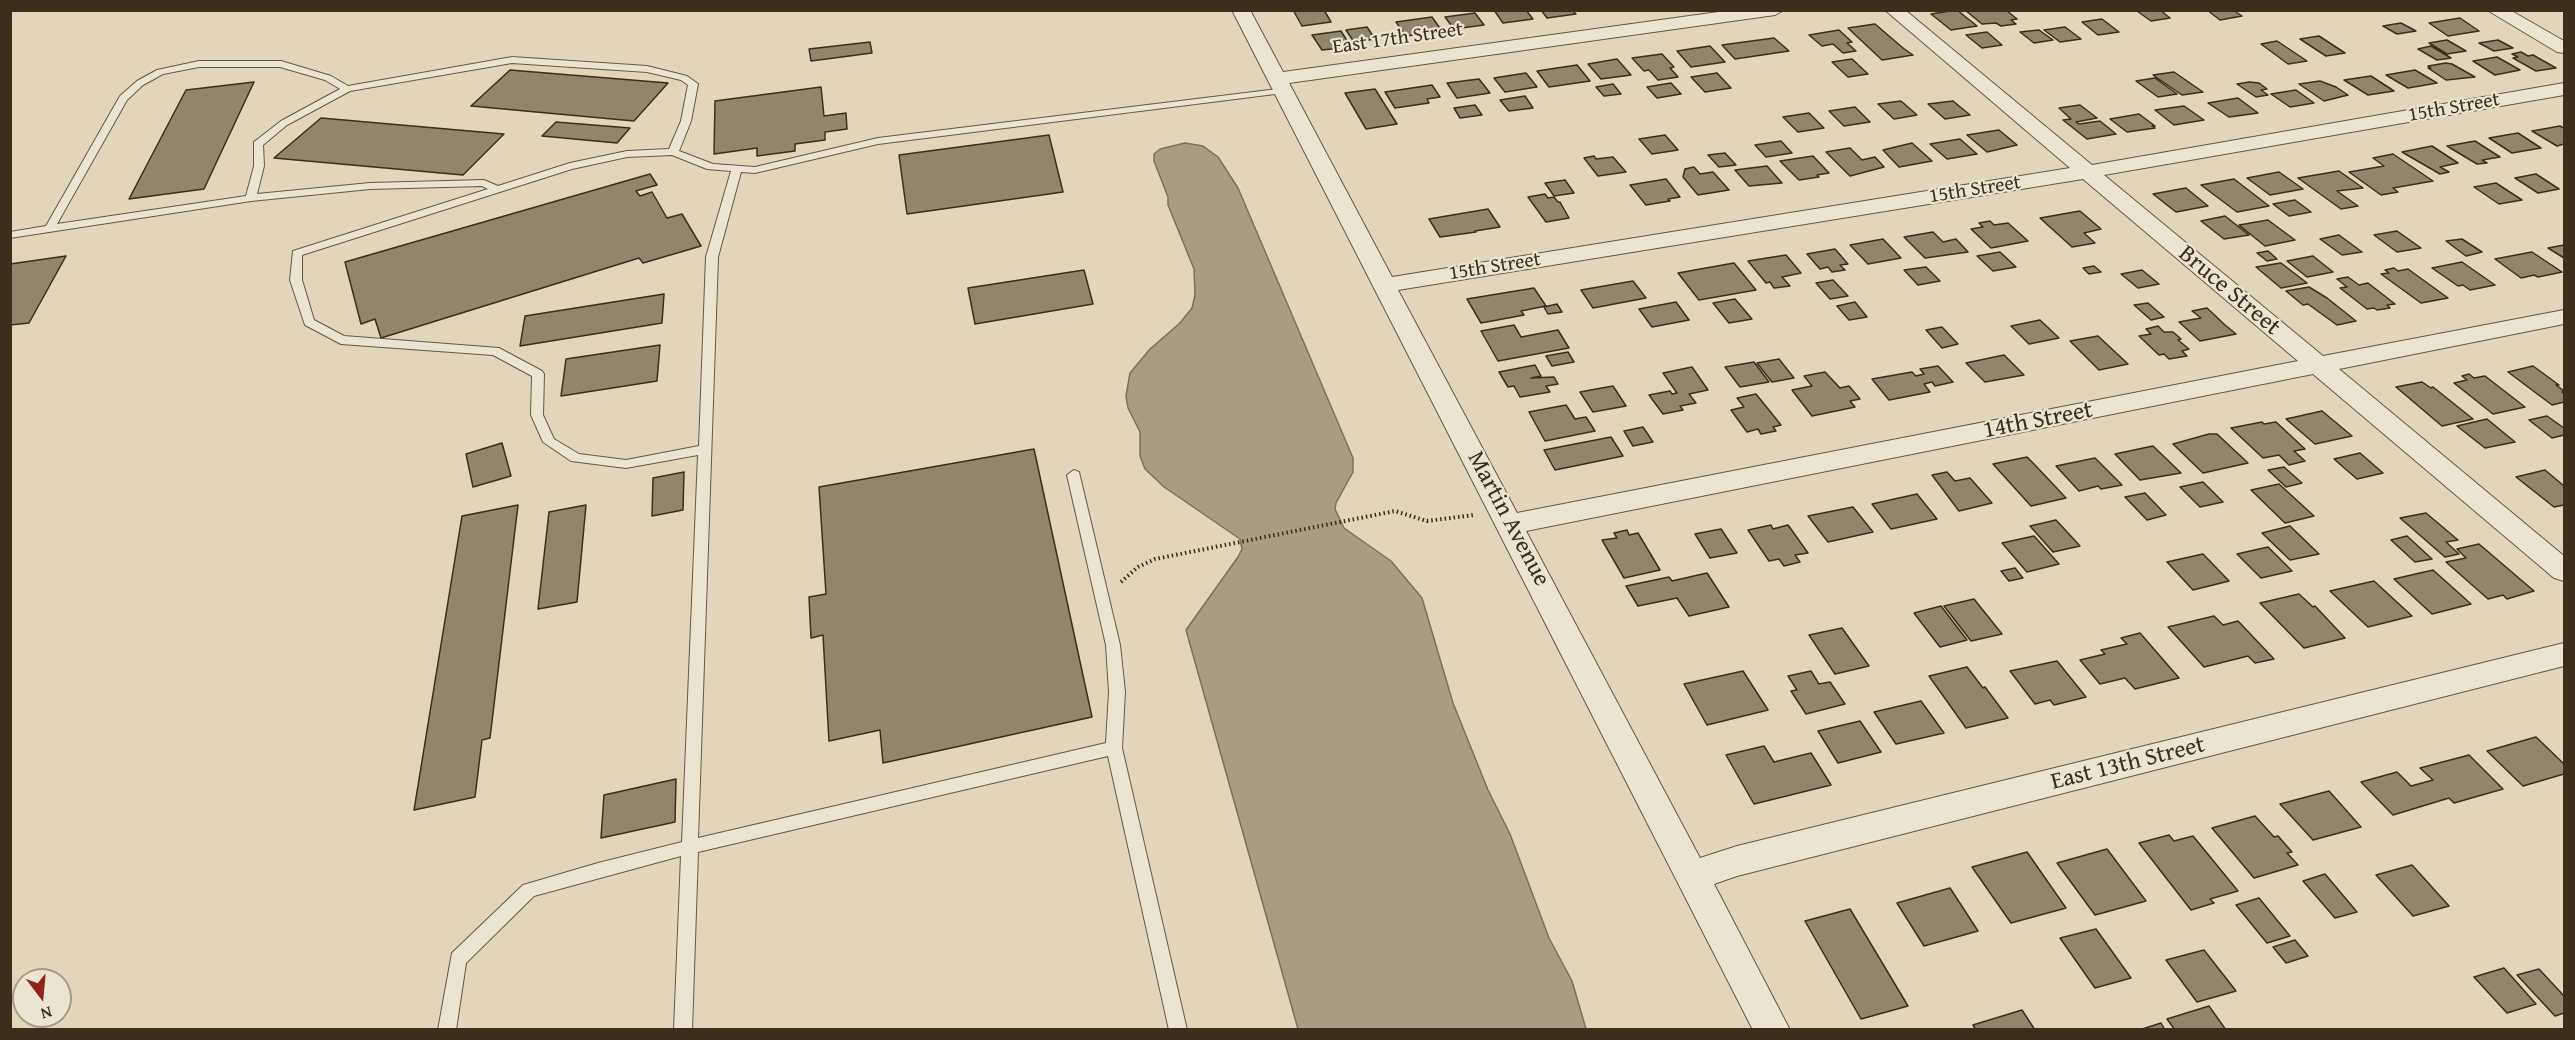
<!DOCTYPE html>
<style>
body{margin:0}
#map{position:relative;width:2575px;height:1040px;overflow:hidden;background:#e2d5b9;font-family:"Gentium Book Plus",serif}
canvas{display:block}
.frame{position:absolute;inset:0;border:12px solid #3b2e1d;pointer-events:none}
.north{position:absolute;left:12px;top:968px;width:60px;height:60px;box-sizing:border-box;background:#ece4d2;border:2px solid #a59b8a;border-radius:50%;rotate:164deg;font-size:16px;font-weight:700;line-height:24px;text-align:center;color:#3b2e1d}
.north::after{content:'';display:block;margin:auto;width:21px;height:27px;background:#8f2418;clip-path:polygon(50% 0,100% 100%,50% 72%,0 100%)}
</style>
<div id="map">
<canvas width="2575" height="1040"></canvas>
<div class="frame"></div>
<div class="north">N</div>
</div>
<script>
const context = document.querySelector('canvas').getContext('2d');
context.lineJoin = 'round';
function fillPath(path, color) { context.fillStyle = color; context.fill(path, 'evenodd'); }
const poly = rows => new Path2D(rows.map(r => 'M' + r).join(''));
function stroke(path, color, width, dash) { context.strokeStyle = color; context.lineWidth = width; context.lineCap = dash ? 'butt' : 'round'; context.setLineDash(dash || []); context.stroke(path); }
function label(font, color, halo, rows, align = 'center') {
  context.font = font + ' "Gentium Book Plus",serif'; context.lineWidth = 4.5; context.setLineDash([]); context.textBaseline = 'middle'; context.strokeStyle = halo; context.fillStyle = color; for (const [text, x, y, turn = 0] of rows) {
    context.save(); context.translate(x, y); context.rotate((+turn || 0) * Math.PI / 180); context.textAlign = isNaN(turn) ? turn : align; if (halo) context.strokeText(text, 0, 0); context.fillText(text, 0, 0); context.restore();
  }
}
const water = poly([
 [1185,143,1203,146,1218,157,1238,188,1353,458,1353,472,1336,503,1335,509,1344,528,1391,561,1422,598,1453,703,1488,790,1510,834,1549,938,1572,981,1586,1029,1298,1029,1186,630,1238,557,1242,549,1240,539,1164,487,1145,469,1140,456,1140,432,1128,408,1126,396,1130,373,1150,349,1180,323,1192,308,1195,295,1194,269,1168,205,1168,197,1154,161,1154,154,1160,149,1185,143]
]);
fillPath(water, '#a99c84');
stroke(water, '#7d705b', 1.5);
const building = poly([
 [1293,10,1324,10,1331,22,1302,26,1293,10],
 [1494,10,1526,10,1533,19,1503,23,1494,10],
 [1541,10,1572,10,1576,14,1547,18,1541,10],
 [1957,10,1977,26,1951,30,1931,14,1957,10],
 [1965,10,2006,10,2017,19,2011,20,2016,24,2001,26,1996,23,1982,24,1965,10],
 [2160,10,2170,18,2151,21,2137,11,2160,10],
 [2207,10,2233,10,2242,16,2220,20,2207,10],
 [1475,13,1484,25,1454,29,1445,17,1475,13],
 [1432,17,1442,31,1406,36,1396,22,1432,17],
 [2460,18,2479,31,2448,36,2429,23,2460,18],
 [2102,19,2119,32,2098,35,2082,22,2102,19],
 [2401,23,2416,31,2397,34,2383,26,2401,23],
 [1875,24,1903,48,1913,55,1882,60,1848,28,1875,24],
 [1367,27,1375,39,1354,42,1346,30,1367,27],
 [2065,27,2081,39,2060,42,2044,30,2065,27],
 [1839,30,1852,42,1847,43,1856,51,1843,53,1833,44,1822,46,1809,35,1839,30],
 [2039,30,2053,40,2034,43,2020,32,2039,30],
 [1341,31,1351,47,1322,50,1312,35,1341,31],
 [1987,32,2002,45,1982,48,1966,35,1987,32],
 [2319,36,2345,53,2326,56,2300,39,2319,36],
 [1774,38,1789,51,1735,59,1722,45,1774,38],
 [2447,40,2466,51,2447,54,2429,43,2447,40],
 [2498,40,2513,48,2494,51,2479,43,2498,40],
 [2277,41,2307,61,2288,64,2261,44,2277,41],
 [870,42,872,53,811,61,809,49,870,42],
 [1710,46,1725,62,1691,67,1677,51,1710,46],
 [2431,46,2451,58,2437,60,2418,49,2431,46],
 [2521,52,2528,56,2533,55,2556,68,2536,71,2513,58,2518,57,2512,54,2521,52],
 [1662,54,1674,67,1670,68,1678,77,1658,80,1649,70,1644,71,1632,58,1662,54],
 [2497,57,2520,70,2495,75,2473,61,2497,57],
 [1617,59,1631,75,1601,79,1588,64,1617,59],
 [1852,59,1868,74,1848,77,1832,62,1852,59],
 [2446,63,2452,64,2475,77,2446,80,2428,68,2431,68,2428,66,2446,63],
 [1577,65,1590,81,1549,87,1537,71,1577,65],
 [510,70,668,83,634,121,471,106,510,70],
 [2415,70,2437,83,2408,88,2386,75,2415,70],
 [2174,72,2203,92,2182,95,2153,75,2174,72],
 [1526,73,1537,87,1505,92,1494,78,1526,73],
 [1717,73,1731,88,1705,92,1691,77,1717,73],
 [2371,76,2394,91,2368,95,2344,80,2371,76],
 [2155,78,2177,94,2158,97,2136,81,2155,78],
 [1479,79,1490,93,1457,98,1447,83,1479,79],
 [2320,81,2336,87,2348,95,2324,101,2299,84,2320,81],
 [254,82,204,189,129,199,186,90,254,82],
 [2249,82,2259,83,2267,89,2261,90,2268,95,2256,97,2237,84,2249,82],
 [1671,83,1681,94,1657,98,1647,87,1671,83],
 [1613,84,1621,94,1604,96,1596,87,1613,84],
 [1432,85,1440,97,1427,99,1429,103,1395,108,1385,92,1432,85],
 [821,87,824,116,846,113,847,129,825,132,825,140,795,144,795,151,757,156,757,148,714,154,715,101,821,87],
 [1375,89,1397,124,1366,129,1345,93,1375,89],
 [2296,90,2314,103,2290,107,2271,94,2296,90],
 [1525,96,1533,108,1509,111,1500,100,1525,96],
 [2238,98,2258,113,2229,117,2208,103,2238,98],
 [1901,101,1917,115,1894,119,1878,104,1901,101],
 [1953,101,1970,115,1945,119,1928,104,1953,101],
 [1475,105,1482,115,1460,118,1454,108,1475,105],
 [2080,105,2097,118,2076,122,2079,124,2100,121,2116,134,2087,139,2063,120,2071,119,2059,108,2080,105],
 [2184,106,2204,120,2174,125,2155,110,2184,106],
 [1855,107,1870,122,1844,126,1829,111,1855,107],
 [1809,113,1824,128,1798,132,1783,117,1809,113],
 [2139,114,2155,126,2152,126,2155,128,2127,132,2110,119,2139,114],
 [321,118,504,134,463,175,274,158,321,118],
 [556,122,630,128,617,143,542,136,556,122],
 [2560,126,2564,128,2564,144,2557,146,2532,131,2560,126],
 [1999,130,2017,145,1987,152,1967,135,1999,130],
 [2518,133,2541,148,2512,153,2489,138,2518,133],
 [1049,135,1063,192,907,214,899,155,1049,135],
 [1665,135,1678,150,1652,154,1639,139,1665,135],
 [1960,139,1977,154,1947,159,1930,144,1960,139],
 [1781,141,1792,153,1766,157,1755,145,1781,141],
 [2475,141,2500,157,2482,160,2487,163,2477,164,2447,146,2475,141],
 [1912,143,1932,161,1899,167,1883,150,1912,143],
 [2432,146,2458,163,2440,167,2449,172,2440,174,2402,152,2432,146],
 [1850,148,1862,160,1875,157,1884,167,1850,176,1826,152,1850,148],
 [1725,153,1736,165,1719,167,1708,155,1725,153],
 [2393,154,2433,181,2393,188,2398,192,2381,195,2349,172,2384,166,2373,158,2393,154],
 [1594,156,1596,159,1613,157,1626,172,1598,176,1584,158,1594,156],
 [1813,156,1829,173,1817,175,1819,177,1799,180,1780,161,1813,156],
 [1767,166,1782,183,1749,186,1735,170,1767,166],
 [1694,167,1700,174,1713,172,1729,190,1698,195,1683,177,1685,169,1694,167],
 [2339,171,2363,188,2337,191,2358,206,2341,209,2298,178,2339,171],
 [2279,172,2303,189,2270,195,2247,178,2279,172],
 [650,174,657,185,636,191,640,196,652,192,667,218,682,214,701,246,643,263,639,258,381,338,375,319,361,324,345,262,650,174],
 [2536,174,2559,189,2538,193,2515,178,2536,174],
 [1666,179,1680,197,1668,199,1670,201,1646,205,1630,185,1666,179],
 [2234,179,2269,206,2237,212,2201,185,2234,179],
 [1565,180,1574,193,1554,196,1545,183,1565,180],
 [2496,183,2522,200,2499,204,2474,187,2496,183],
 [2186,188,2208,206,2176,212,2153,194,2186,188],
 [1545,194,1548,198,1554,197,1558,202,1560,202,1569,218,1546,222,1528,197,1545,194],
 [2295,200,2311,212,2289,216,2273,204,2295,200],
 [1488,209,1500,227,1475,231,1476,232,1440,237,1429,219,1488,209],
 [2080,211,2101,229,2084,233,2095,243,2072,247,2040,218,2080,211],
 [2225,216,2249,235,2224,239,2201,221,2225,216],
 [2268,220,2295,240,2265,246,2239,225,2268,220],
 [1990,221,1994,225,2008,223,2028,241,1991,248,1971,229,1983,227,1979,223,1990,221],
 [2397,231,2421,248,2397,252,2374,235,2397,231],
 [1933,232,1943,242,1956,239,1968,252,1925,258,1904,237,1933,232],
 [2339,235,2362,252,2342,255,2320,239,2339,235],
 [1883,239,1901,258,1868,264,1850,245,1883,239],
 [2462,239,2482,252,2466,256,2446,241,2462,239],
 [2564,245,2564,258,2548,248,2564,245],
 [1835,249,1848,264,1840,265,1845,270,1832,272,1828,267,1820,269,1807,254,1835,249],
 [2268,251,2277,259,2267,261,2257,253,2268,251],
 [2000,252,2016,267,1993,271,1977,256,2000,252],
 [2532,252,2562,272,2538,277,2534,275,2521,278,2495,259,2532,252],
 [1786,255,1801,273,1782,277,1790,286,1774,288,1770,282,1766,283,1748,261,1786,255],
 [66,256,29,323,10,325,10,264,66,256],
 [2313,256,2333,272,2307,277,2287,261,2313,256],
 [2462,262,2495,285,2470,290,2463,285,2458,286,2432,268,2462,262],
 [1734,263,1756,290,1699,300,1678,273,1734,263],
 [2281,263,2307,283,2281,288,2256,267,2281,263],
 [2094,266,2101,272,2089,274,2083,268,2094,266],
 [1926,267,1940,281,1918,285,1904,270,1926,267],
 [2394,268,2398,271,2408,269,2448,298,2421,303,2381,274,2389,273,2385,270,2394,268],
 [1084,270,1093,304,975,324,968,288,1084,270],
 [2142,270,2159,284,2138,288,2121,274,2142,270],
 [2348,277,2359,285,2368,283,2395,304,2387,305,2390,308,2377,310,2374,308,2367,309,2340,288,2347,287,2337,279,2348,277],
 [1833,280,1848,296,1830,299,1816,283,1833,280],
 [1633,281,1646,298,1593,308,1581,290,1633,281],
 [2309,287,2327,298,2356,321,2337,325,2308,304,2303,305,2286,291,2309,287],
 [1534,288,1546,306,1521,311,1524,315,1481,323,1467,299,1534,288],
 [664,294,662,323,520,346,525,316,664,294],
 [1735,299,1752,319,1729,323,1713,303,1735,299],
 [1676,302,1689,320,1652,327,1639,309,1676,302],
 [1855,302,1867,317,1849,320,1837,306,1855,302],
 [2148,303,2164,317,2151,320,2134,305,2148,303],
 [1557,304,1562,312,1548,314,1544,307,1557,304],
 [2207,308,2225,325,2236,334,2200,341,2179,322,2201,318,2192,311,2207,308],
 [2040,320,2059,338,2029,344,2011,326,2040,320],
 [1514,325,1521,337,1558,330,1569,348,1498,361,1481,331,1514,325],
 [2158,326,2164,332,2173,332,2181,339,2178,340,2189,349,2182,351,2187,356,2169,359,2164,354,2159,355,2139,336,2151,334,2146,329,2158,326],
 [1942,327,1958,344,1942,348,1926,330,1942,327],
 [2098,336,2128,364,2099,370,2070,341,2098,336],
 [660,345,657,381,561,396,566,359,660,345],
 [1568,352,1574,362,1552,366,1546,356,1568,352],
 [2004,355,2024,375,1985,382,1966,363,2004,355],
 [1779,359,1794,378,1772,382,1757,363,1779,359],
 [1754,362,1769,382,1740,387,1725,367,1754,362],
 [1535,365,1541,376,1531,378,1554,377,1558,384,1546,386,1550,392,1520,397,1514,386,1508,387,1499,372,1535,365],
 [1938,366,1953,382,1935,386,1932,382,1924,384,1930,392,1889,400,1872,379,1912,372,1916,376,1924,374,1920,369,1938,366],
 [2533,366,2559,385,2556,385,2564,391,2562,392,2564,394,2564,402,2552,405,2508,372,2533,366],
 [1692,367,1708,390,1689,394,1696,403,1680,406,1683,410,1663,414,1649,395,1670,391,1672,394,1677,393,1663,373,1692,367],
 [1825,372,1840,388,1849,386,1860,399,1850,401,1855,407,1812,416,1792,390,1812,386,1804,376,1825,372],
 [2469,374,2474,378,2485,376,2525,407,2493,414,2454,383,2467,380,2462,376,2469,374],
 [2422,382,2431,388,2433,387,2473,419,2442,426,2396,387,2422,382],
 [1613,386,1626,406,1593,412,1580,392,1613,386],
 [1756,394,1781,425,1773,427,1776,431,1761,434,1758,429,1747,432,1731,410,1744,407,1737,398,1756,394],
 [1566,405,1575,419,1586,417,1595,431,1545,441,1529,412,1566,405],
 [2322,411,2352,436,2315,444,2286,419,2322,411],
 [2547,416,2564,428,2564,435,2552,438,2529,420,2547,416],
 [2487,419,2515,442,2485,448,2457,426,2487,419],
 [2262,422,2264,424,2276,422,2305,449,2294,451,2305,461,2289,465,2279,455,2263,458,2231,428,2262,422],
 [1643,427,1653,442,1633,446,1624,431,1643,427],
 [2209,434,2217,434,2248,463,2203,473,2173,444,2209,434],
 [1611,437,1623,456,1555,470,1544,450,1611,437],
 [502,443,511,476,473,487,466,454,502,443],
 [2153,446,2181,473,2140,480,2115,454,2153,446],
 [1034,449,1092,717,883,763,880,730,829,741,823,635,811,638,809,597,826,594,819,487,1034,449],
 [2360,453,2383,473,2357,479,2334,459,2360,453],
 [2027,457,2034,464,2066,498,2031,506,1993,464,2027,457],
 [2095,458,2122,485,2101,489,2098,486,2079,491,2056,466,2095,458],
 [2284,467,2302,483,2286,487,2268,470,2284,467],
 [2545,470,2564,486,2564,505,2554,507,2516,477,2545,470],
 [684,472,683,510,652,516,653,478,684,472],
 [1947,472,1955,481,1970,478,1992,503,1959,511,1932,475,1947,472],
 [2203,482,2223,502,2200,507,2180,487,2203,482],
 [2279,484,2314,516,2285,523,2251,490,2279,484],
 [2145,493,2166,515,2147,520,2125,497,2145,493],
 [1917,494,1937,519,1891,529,1872,504,1917,494],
 [518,505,490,738,482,740,475,797,414,810,462,516,518,505],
 [586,505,577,602,538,609,549,512,586,505],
 [1853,507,1873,532,1828,542,1808,516,1853,507],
 [2426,513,2458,540,2446,542,2459,554,2445,557,2400,518,2426,513],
 [2056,520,2080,546,2053,552,2030,526,2056,520],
 [1771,525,1773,529,1788,525,1808,553,1795,555,1800,562,1784,566,1779,559,1769,561,1748,530,1771,525],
 [2290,526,2319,554,2290,560,2262,533,2290,526],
 [1721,529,1737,553,1710,558,1695,534,1721,529],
 [1627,530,1629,535,1638,533,1660,570,1624,578,1602,540,1617,538,1614,533,1627,530],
 [2034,536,2059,564,2027,572,2002,543,2034,536],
 [2407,536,2432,559,2415,562,2391,540,2407,536],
 [2479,544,2534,591,2507,599,2503,595,2488,599,2446,562,2466,558,2457,549,2479,544],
 [2268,547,2292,571,2261,578,2237,554,2268,547],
 [2203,554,2229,581,2193,590,2167,562,2203,554],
 [2015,568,2023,578,2009,581,2001,571,2015,568],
 [2433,570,2471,604,2432,614,2394,579,2433,570],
 [1707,573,1729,607,1689,616,1677,598,1638,606,1626,586,1669,577,1672,581,1707,573],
 [2374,581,2412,616,2368,627,2330,591,2374,581],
 [2299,594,2313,607,2315,606,2345,638,2304,648,2260,603,2299,594],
 [1974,599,2002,634,1971,641,1944,606,1974,599],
 [1941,606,1967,640,1940,647,1914,613,1941,606],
 [2214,616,2223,625,2238,621,2274,659,2255,663,2248,656,2204,667,2168,627,2214,616],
 [1842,628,1869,666,1835,674,1809,635,1842,628],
 [2140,633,2179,678,2135,689,2125,678,2100,684,2080,660,2105,654,2101,650,2127,644,2121,638,2140,633],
 [2057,661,2086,697,2054,705,2050,700,2035,704,2010,671,2057,661],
 [1967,667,1983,688,1985,687,2008,718,1966,728,1929,676,1967,667],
 [1743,671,1768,710,1707,725,1684,684,1743,671],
 [1811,671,1819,684,1830,682,1845,704,1806,714,1791,691,1797,690,1788,676,1811,671],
 [1921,701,1944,733,1896,744,1874,712,1921,701],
 [1860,721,1881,752,1838,763,1818,731,1860,721],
 [2536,737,2564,764,2564,774,2523,786,2487,751,2536,737],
 [1764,746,1774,762,1811,753,1831,785,1754,804,1726,755,1764,746],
 [2469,755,2503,789,2454,803,2449,798,2393,815,2361,782,2397,772,2411,786,2433,780,2420,768,2469,755],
 [676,779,675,822,601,838,604,795,676,779],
 [2329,791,2361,827,2313,840,2280,804,2329,791],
 [2255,816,2274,837,2278,836,2292,852,2287,853,2298,865,2254,878,2212,828,2255,816],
 [2169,835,2174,841,2193,836,2238,891,2210,899,2214,903,2191,910,2139,843,2169,835],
 [2107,849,2146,901,2095,915,2057,863,2107,849],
 [2027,852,2066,908,2011,923,1972,867,2027,852],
 [2412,865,2449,906,2413,916,2376,875,2412,865],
 [2325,874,2357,912,2335,918,2303,881,2325,874],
 [1950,888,1978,931,1924,946,1897,903,1950,888],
 [2259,898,2290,936,2267,943,2236,905,2259,898],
 [1850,909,1908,1006,1861,1019,1805,921,1850,909],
 [2096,929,2131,978,2095,988,2060,938,2096,929],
 [2295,940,2308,956,2286,963,2273,947,2295,940],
 [2204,950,2236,991,2197,1002,2166,960,2204,950],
 [2504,968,2536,1004,2507,1013,2474,977,2504,968],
 [2539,969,2564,996,2564,1013,2555,1016,2517,975,2539,969],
 [2209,1006,2226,1030,2175,1030,2167,1019,2209,1006],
 [2022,1010,2035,1030,1976,1030,1973,1025,2022,1010],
 [2161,1023,2165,1030,2139,1030,2161,1023]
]);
fillPath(building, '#92856e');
stroke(building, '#3b2e1d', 1.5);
const service = poly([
 [512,57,647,66,687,76,698,84,691,121,679,151,713,164,755,167,878,138,1286,88,1288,90,1283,93,878,144,755,173,741,172,718,257,698,838,1106,743,1109,692,1106,645,1067,475,1074,470,1079,472,1120,645,1125,692,1122,748,1187,1030,1169,1030,1108,756,698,852,692,1030,674,1030,681,856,534,896,466,963,456,1030,438,1030,452,953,523,885,598,863,682,842,698,455,626,468,571,461,543,442,531,415,532,376,493,355,341,344,305,325,290,280,293,251,488,189,482,186,370,189,251,201,10,238,10,232,46,226,120,96,137,81,157,70,199,61,281,61,331,76,348,86,512,57],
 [512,63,647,72,681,80,688,85,681,121,669,149,627,151,570,163,498,186,484,180,370,183,257,194,264,166,263,145,287,125,350,91,512,63],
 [199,67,280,67,325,80,340,89,281,121,254,142,254,166,246,196,57,224,127,100,143,85,163,74,199,67],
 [672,155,707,169,731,171,706,257,699,446,626,460,579,454,554,439,543,415,544,374,542,371,499,348,344,336,314,320,302,280,302,255,572,169,627,157,672,155]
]);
const minor = poly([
 [1232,10,1250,10,1283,72,1733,10,1784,10,1775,15,1289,83,1392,277,2070,168,1885,10,1905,10,2092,165,2564,83,2564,95,2104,175,2323,356,2564,310,2564,324,2339,369,2564,556,2564,581,2554,578,2313,374,1526,531,1700,858,1737,846,2564,643,2564,666,1737,876,1714,884,1790,1030,1753,1030,1232,10],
 [2083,179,2298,361,1517,513,1398,290,2083,179],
 [2487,10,2510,10,2564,41,2564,53,2557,52,2487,10]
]);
stroke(service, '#655844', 2);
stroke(minor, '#655844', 2);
stroke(poly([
 [1121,582,1138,567,1155,559,1395,511,1427,521,1474,515]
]), '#3b2e1d', 4, [1.5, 3]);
fillPath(service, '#ece4d2');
fillPath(minor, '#ece4d2');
label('20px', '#3b2e1d', '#ece4d2', [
 ["East 17th Street",1398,39,-8],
 ["15th Street",2454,108,-10],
 ["15th Street",1975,190,-9],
 ["15th Street",1495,267,-9]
]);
label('24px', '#3b2e1d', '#ece4d2', [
 ["Bruce Street",2229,291,40],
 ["14th Street",2038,421,-11],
 ["Martin Avenue",1508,519,62],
 ["East 13th Street",2128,764,-14]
]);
</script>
